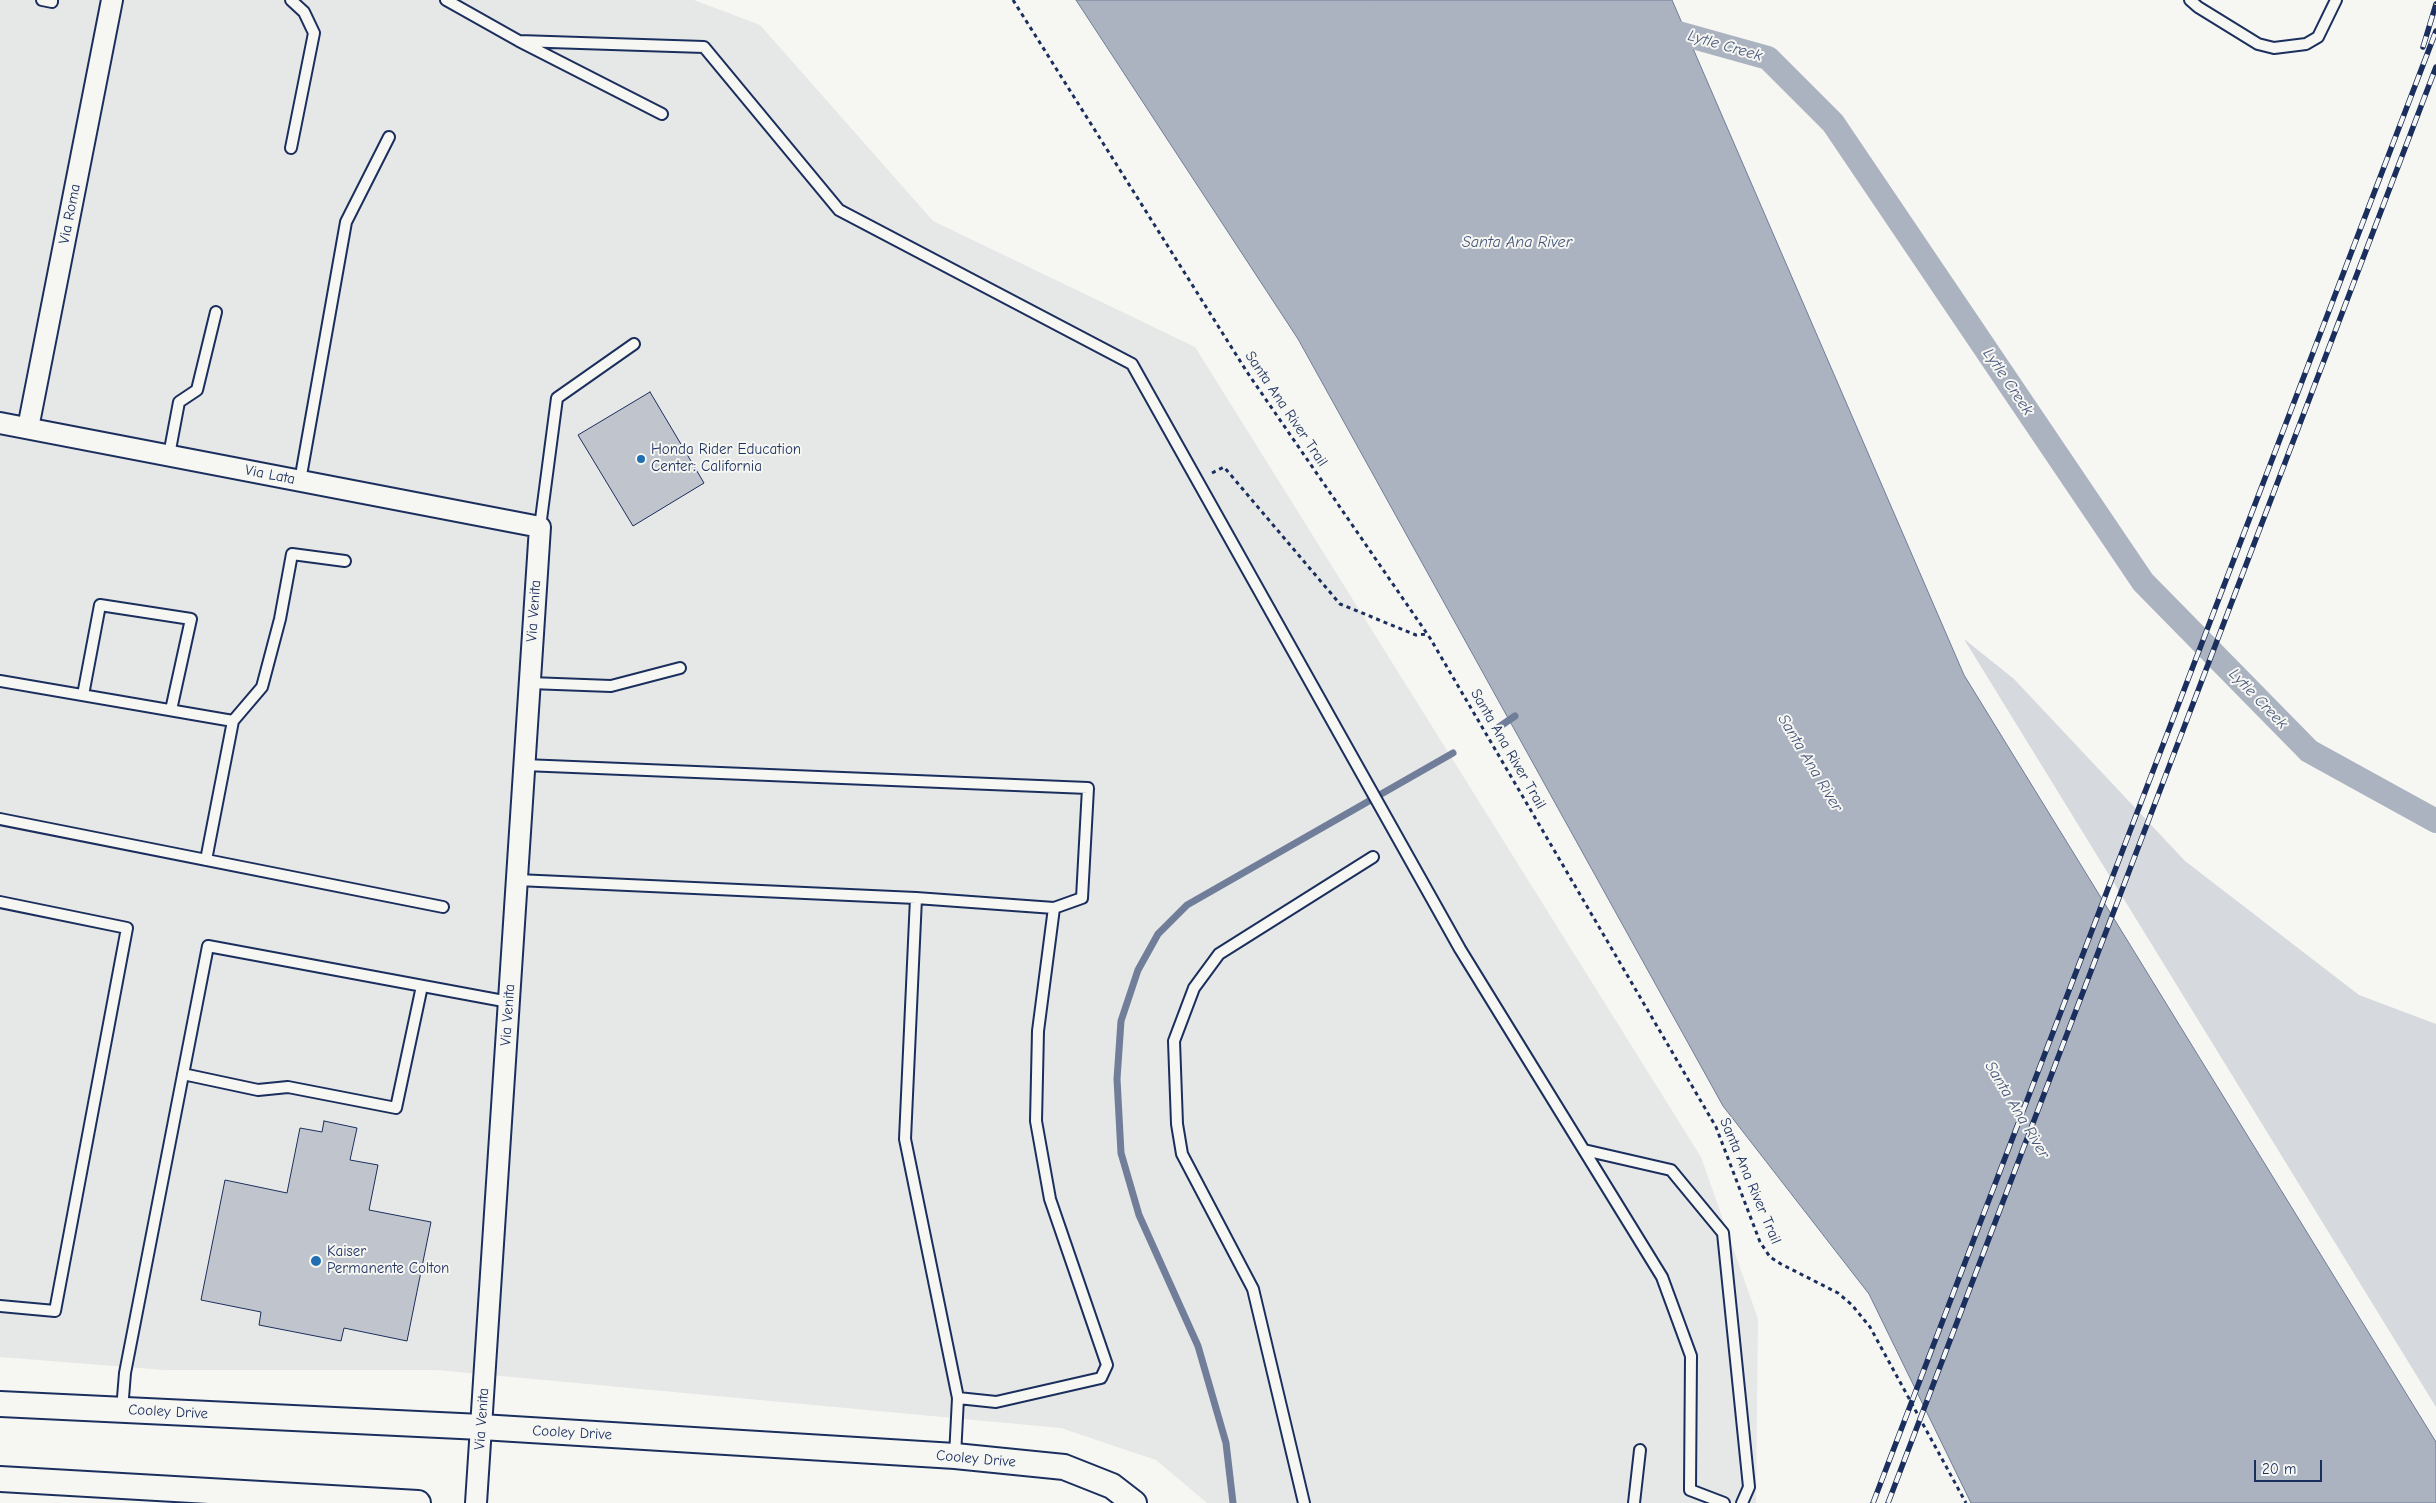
<!DOCTYPE html>
<style>
body{margin:0}
#map{position:relative;width:2436px;height:1503px;overflow:hidden;background:#f6f6f2;font-family:"Comic Neue",sans-serif}
canvas{display:block}
.scale{position:absolute;left:2254px;top:1460px;width:68px;height:22px;box-sizing:border-box;border:2px solid #1b2f5e;border-top:0;padding-left:6px;font-size:15px;line-height:18px;white-space:nowrap;color:#1b2f5e;-webkit-text-stroke:4px #f6f6f2;paint-order:stroke}
</style>
<div id="map">
<canvas width="2436" height="1503"></canvas>
<div class="scale">20 m</div>
</div>
<script>
const context = document.querySelector('canvas').getContext('2d');
context.lineJoin = 'round';
function fillPath(path, color) { context.fillStyle = color; context.fill(path, 'evenodd'); }
const poly = rows => new Path2D(rows.map(r => 'M' + r).join(''));
function stroke(path, color, width, dash) { context.strokeStyle = color; context.lineWidth = width; context.lineCap = dash ? 'butt' : 'round'; context.setLineDash(dash || []); context.stroke(path); }
function label(font, color, halo, rows, align = 'center') {
  context.font = font + ' "Comic Neue",sans-serif'; context.lineWidth = 4; context.setLineDash([]); context.textBaseline = 'middle'; context.strokeStyle = halo; context.fillStyle = color; for (const [text, x, y, turn = 0] of rows) {
    context.save(); context.translate(x, y); context.rotate((+turn || 0) * Math.PI / 180); context.textAlign = isNaN(turn) ? turn : align; if (halo) context.strokeText(text, 0, 0); context.fillText(text, 0, 0); context.restore();
  }
}
fillPath(poly([
 [0,0,694,0,760,25,933,221,1195,347,1701,1157,1758,1319,1756,1503,1207,1503,1156,1460,1061,1428,437,1370,165,1370,0,1357]
]), '#e6e7e7');
fillPath(poly([
 [1964,639,2014,679,2185,861,2359,995,2436,1024,2436,1407]
]), '#d6d9dd');
const water = poly([
 [1076,0,1672,0,1964,675,2436,1442,2436,1503,1971,1503,1869,1294,1723,1106,1298,339,1076,0]
]);
fillPath(water, '#abb2c0');
stroke(water, '#717e99', 1);
stroke(poly([
 [1499,727,1515,716],
 [1233,1503,1226,1443,1198,1346,1139,1215,1121,1153,1117,1079,1121,1021,1138,970,1158,934,1187,905,1453,753]
]), '#717e99', 7);
stroke(poly([
 [1657,27,1768,58,1833,123,2143,582,2309,751,2436,821]
]), '#abb2c0', 24);
const building = poly([
 [650,392,704,483,633,526,578,435,650,392],
 [324,1121,357,1128,350,1160,378,1165,369,1210,431,1222,407,1341,344,1328,341,1341,259,1325,261,1312,201,1300,225,1180,287,1193,300,1128,322,1132,324,1121]
]);
fillPath(building, '#c0c4cd');
stroke(building, '#1b2f5e', 1);
const service = poly([
 [42,0,52,2,52,0],
 [446,0,519,41,662,114],
 [2190,0,2198,7,2258,44,2274,48,2306,44,2318,37,2336,0],
 [519,41,704,47,839,210,1132,364,1460,949,1662,1277,1691,1356,1690,1490,1724,1503],
 [291,148,314,33,304,12,291,0],
 [169,455,179,402,197,390,216,312],
 [300,481,346,222,389,137],
 [540,527,557,398,634,344],
 [0,681,233,721,262,687,280,619,292,554,345,561],
 [530,683,611,686,680,668],
 [83,695,100,605,191,619,171,710],
 [524,765,1088,788,1082,898,1054,908,1038,1031,1036,1121,1050,1199,1107,1365,1101,1378,996,1402,958,1398,955,1456],
 [0,819,443,907],
 [206,860,233,721],
 [517,880,916,898,1054,908],
 [916,898,905,1139,958,1398],
 [0,902,127,928,55,1311,0,1306],
 [183,1074,258,1090,288,1087,396,1108,422,986],
 [1584,1150,1671,1170,1723,1233,1749,1487,1742,1503],
 [122,1410,125,1373,208,946,509,1002],
 [1304,1503,1253,1289,1182,1154,1177,1124,1174,1041,1194,988,1219,954,1373,857],
 [1634,1503,1640,1450]
]);
const minor = poly([
 [0,423,540,527,476,1503],
 [28,428,112,0]
]);
const tertiary = poly([
 [0,1404,481,1427,955,1456,1064,1467,1112,1486,1134,1503],
 [0,1479,418,1503]
]);
stroke(service, '#1b2f5e', 14);
stroke(minor, '#1b2f5e', 24);
stroke(tertiary, '#1b2f5e', 28);
stroke(poly([
 [1013,0,1247,372,1430,638,1716,1127,1760,1242,1770,1257,1781,1264,1838,1293,1852,1305,1870,1327,1966,1503],
 [1212,473,1224,467,1340,604,1416,635,1427,634]
]), '#1b2f5e', 3, [4, 4]);
stroke(service, '#f6f6f2', 10);
stroke(minor, '#f6f6f2', 20);
stroke(tertiary, '#f6f6f2', 24);
const rail = poly([
 [2423,47,2436,4],
 [1873,1503,2436,31],
 [1888,1503,2436,67]
]);
stroke(rail, '#1b2f5e', 5.5);
stroke(rail, '#f6f6f2', 4, [11]);
for (const [x, y, r, color] of [
 [641,459,5,"#1f6fb2"],
 [316,1261,6,"#1f6fb2"]
]) { const dot = new Path2D(); dot.arc(x, y, r, 0, 2 * Math.PI); context.fillStyle = color; context.fill(dot); stroke(dot, '#f6f6f2', 2); }
label('15px', '#1b2f5e', '#f6f6f2', [
 ["Via Roma",70,214,-79],
 ["Santa Ana River Trail",1286,409,56],
 ["Via Lata",270,475,11],
 ["Via Venita",534,611,-86],
 ["Santa Ana River Trail",1508,749,60],
 ["Via Venita",508,1015,-86],
 ["Santa Ana River Trail",1750,1181,67],
 ["Cooley Drive",168,1412,3],
 ["Via Venita",482,1419,-86],
 ["Cooley Drive",572,1433,3],
 ["Cooley Drive",976,1459,5]
]);
label('15px', '#1b2f5e', '#f6f6f2', [
 ["Honda Rider Education",651,450],
 ["Center: California",651,467],
 ["Kaiser",327,1252],
 ["Permanente Colton",327,1269]
], 'left');
label('italic 16px', '#46567b', '#f6f6f2', [
 ["Lytle Creek",1725,46,16],
 ["Santa Ana River",1517,242],
 ["Lytle Creek",2008,382,56],
 ["Lytle Creek",2258,699,46],
 ["Santa Ana River",1810,763,59],
 ["Santa Ana River",2017,1110,59]
]);
</script>
